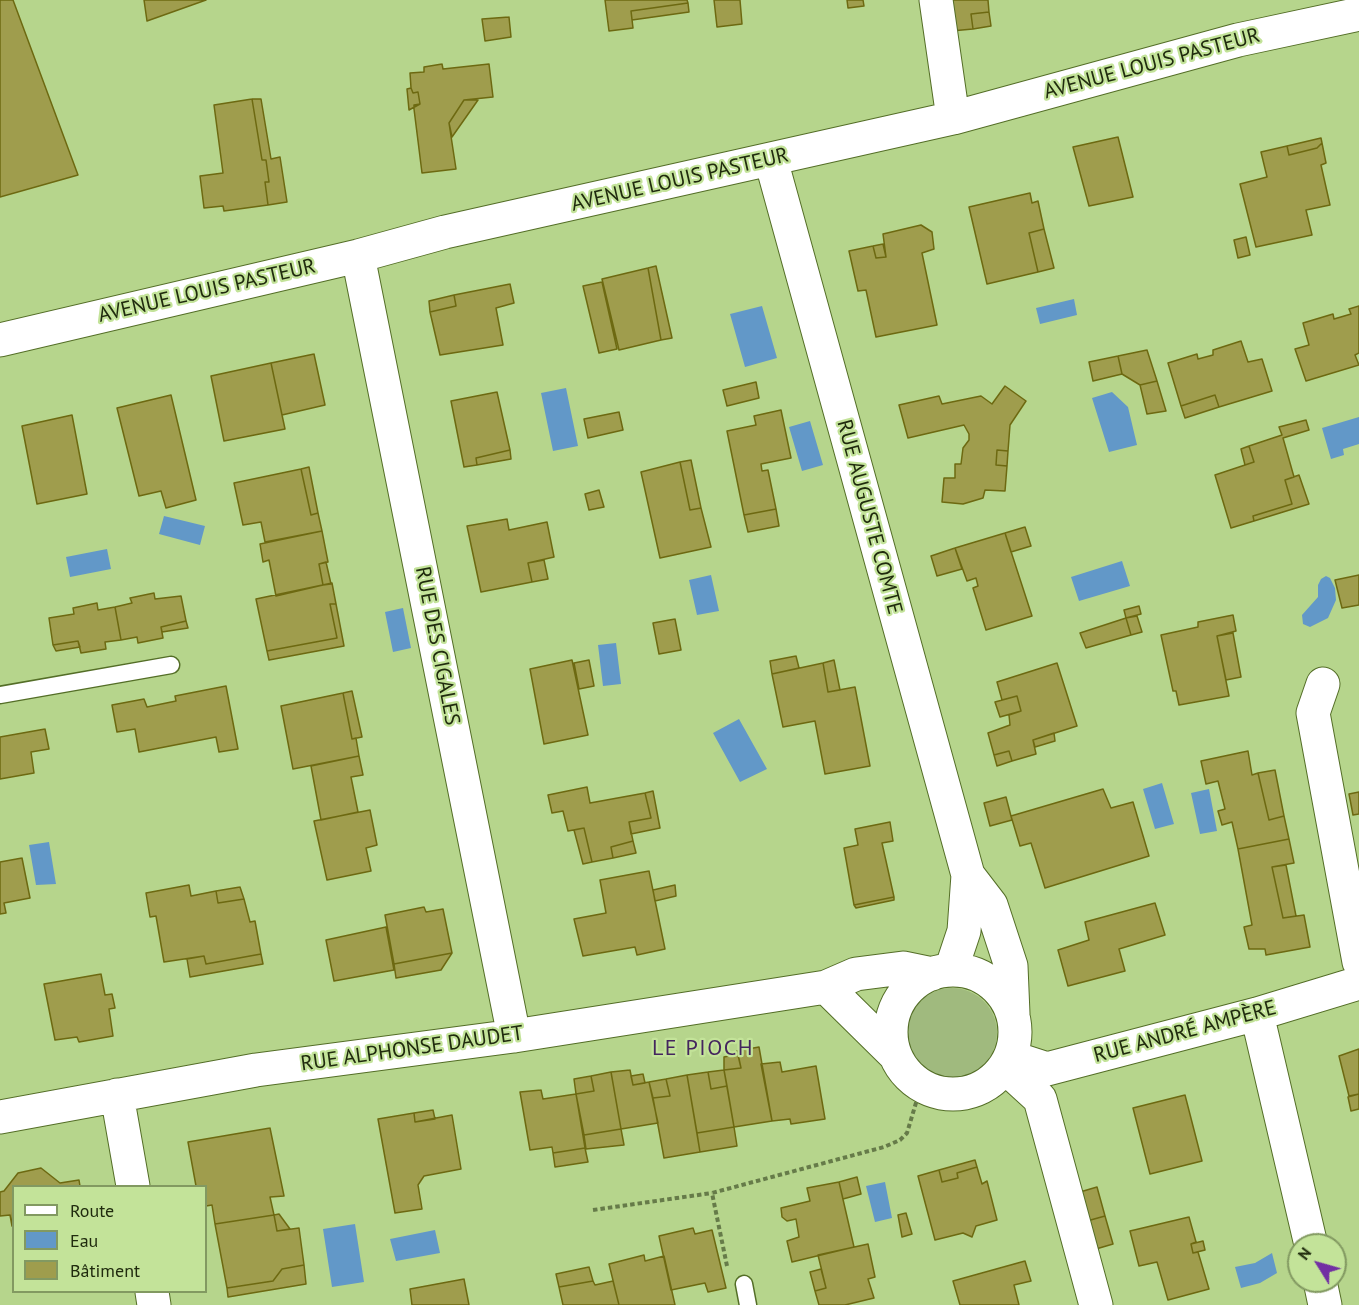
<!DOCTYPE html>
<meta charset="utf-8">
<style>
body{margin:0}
#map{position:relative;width:1359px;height:1305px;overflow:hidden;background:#b6d58c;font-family:"PT Sans",sans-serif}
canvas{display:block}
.legend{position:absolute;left:12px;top:1185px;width:195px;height:108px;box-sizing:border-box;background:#c3e399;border:2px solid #829961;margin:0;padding:8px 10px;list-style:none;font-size:18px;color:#202b0e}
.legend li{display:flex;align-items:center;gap:12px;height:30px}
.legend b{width:30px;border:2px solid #829961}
.north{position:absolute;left:1287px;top:1233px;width:60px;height:60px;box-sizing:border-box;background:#c3e399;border:2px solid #829961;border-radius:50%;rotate:307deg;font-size:16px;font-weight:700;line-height:24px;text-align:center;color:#202b0e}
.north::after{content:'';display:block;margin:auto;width:21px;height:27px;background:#722fa3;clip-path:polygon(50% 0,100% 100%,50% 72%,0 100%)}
</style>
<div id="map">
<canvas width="1359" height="1305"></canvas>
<ul class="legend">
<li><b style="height:8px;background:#fff"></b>Route</li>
<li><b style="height:16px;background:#6298c8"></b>Eau</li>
<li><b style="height:16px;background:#9f9d4d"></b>Bâtiment</li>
</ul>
<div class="north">N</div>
</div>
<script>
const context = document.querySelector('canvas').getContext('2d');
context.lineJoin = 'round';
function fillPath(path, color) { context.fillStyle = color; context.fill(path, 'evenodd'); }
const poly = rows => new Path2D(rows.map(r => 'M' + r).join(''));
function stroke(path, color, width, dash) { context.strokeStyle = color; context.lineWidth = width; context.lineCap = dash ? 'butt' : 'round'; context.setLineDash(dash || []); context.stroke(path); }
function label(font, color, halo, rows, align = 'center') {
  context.font = font + ' "PT Sans",sans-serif'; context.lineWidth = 4.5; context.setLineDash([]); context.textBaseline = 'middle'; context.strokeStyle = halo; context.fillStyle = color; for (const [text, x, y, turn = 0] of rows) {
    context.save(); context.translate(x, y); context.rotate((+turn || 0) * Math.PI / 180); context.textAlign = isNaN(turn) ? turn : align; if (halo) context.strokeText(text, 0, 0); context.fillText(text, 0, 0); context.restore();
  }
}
fillPath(poly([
 '907 1033a45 45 0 1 1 90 0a45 45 0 1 1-90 0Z'
]), '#a0ba7e');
fillPath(poly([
 [1074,299,1077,315,1040,324,1036,308],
 [762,306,777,358,745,367,730,314],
 [566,388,578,446,553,451,541,393],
 [1112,392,1128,407,1137,445,1109,452,1092,398],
 [1359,417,1359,444,1343,449,1344,455,1331,459,1322,428],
 [810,421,823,465,802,471,789,427],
 [164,516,205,526,200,545,159,534],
 [107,549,111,569,70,577,66,557],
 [1122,561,1130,586,1079,601,1071,577],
 [711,575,719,611,697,615,689,580],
 [1326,576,1330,578,1335,588,1336,600,1328,618,1310,627,1303,624,1302,615,1318,597,1318,585,1321,579],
 [403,608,411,648,393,652,385,612],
 [616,643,621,684,603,686,598,645],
 [739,719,767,769,740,782,713,733],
 [1162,783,1174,824,1155,829,1143,789],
 [1209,789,1217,831,1200,834,1191,793],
 [49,842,56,884,36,885,29,845],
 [885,1182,892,1218,875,1222,866,1186],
 [355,1224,364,1282,332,1287,323,1229],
 [435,1230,440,1253,396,1261,390,1239],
 [1272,1253,1277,1273,1260,1283,1241,1288,1235,1267,1255,1263]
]), '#6298c8');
const building = poly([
 [0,0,13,0,78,175,0,197,0,0],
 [144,0,206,0,147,21,144,0],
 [605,0,687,0,688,3,631,11,633,28,609,31,605,0],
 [714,0,740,0,742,24,717,27,714,0],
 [847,0,863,0,864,6,848,8,847,0],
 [947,0,988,0,989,12,971,14,973,29,951,31,947,0],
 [688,3,689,12,632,20,631,11,688,3],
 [989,12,991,26,973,29,971,14,989,12],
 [509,17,511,37,485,41,482,19,509,17],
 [442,64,443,69,489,64,493,97,464,100,449,123,456,169,422,173,414,109,414,105,420,104,418,92,413,93,411,88,410,73,424,72,424,67,442,64],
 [411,88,413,93,418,92,420,104,409,110,407,89,411,88],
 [252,99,261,99,271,159,280,157,287,202,268,205,265,182,269,182,266,160,262,160,252,99],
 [252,99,262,160,266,160,269,182,265,182,268,205,224,211,223,206,204,208,200,176,223,173,214,105,252,99],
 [464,100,478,100,452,137,449,123,464,100],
 [1118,137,1133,197,1089,206,1073,147,1118,137],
 [1321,138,1322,143,1317,148,1289,155,1287,146,1321,138],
 [1322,143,1326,163,1321,165,1330,205,1306,210,1312,235,1256,247,1240,184,1267,177,1261,152,1287,146,1289,155,1317,148,1322,143],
 [1030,193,1032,203,1038,201,1044,229,1029,233,1038,272,987,284,969,207,1030,193],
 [921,225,932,232,934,249,922,253,937,325,876,337,866,290,858,291,849,251,873,246,876,258,886,257,883,234,921,225],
 [1044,229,1054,268,1038,272,1029,233,1044,229],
 [1246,237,1250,255,1238,258,1234,240,1246,237],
 [883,244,886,257,876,258,873,246,883,244],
 [656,266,672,338,661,340,648,268,656,266],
 [648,268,661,340,619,350,602,279,648,268],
 [602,282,617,349,599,353,583,286,602,282],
 [510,284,514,303,496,308,503,345,440,355,430,312,456,306,454,295,510,284],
 [454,295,456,306,430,312,429,301,454,295],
 [1359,306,1359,353,1355,355,1359,365,1306,381,1295,349,1309,345,1303,323,1333,314,1334,319,1351,314,1349,309,1359,306],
 [1241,341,1248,362,1262,359,1272,391,1219,407,1215,395,1181,406,1168,363,1197,354,1198,359,1213,355,1213,350,1241,341],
 [1147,350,1157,381,1140,385,1122,374,1118,356,1147,350],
 [314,354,325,405,282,415,271,363,314,354],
 [1118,356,1122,374,1093,381,1089,362,1118,356],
 [271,363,285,429,224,441,211,376,271,363],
 [1157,381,1166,411,1147,414,1140,385,1157,381],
 [756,382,759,398,727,406,723,390,756,382],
 [1005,386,1026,401,1010,425,1008,451,997,450,996,465,1007,466,1005,491,985,490,983,498,963,504,942,502,944,478,955,478,955,464,961,464,963,448,969,440,969,434,964,425,908,438,899,405,939,396,942,404,981,396,992,404,1005,386],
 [497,392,510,450,476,458,477,465,464,467,451,401,497,392],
 [171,395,196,500,166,508,161,491,139,496,117,408,171,395],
 [1215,395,1219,407,1185,418,1181,406,1215,395],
 [781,410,791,458,761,464,762,471,768,470,776,509,744,515,727,431,756,425,754,416,781,410],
 [619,412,623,430,588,438,584,419,619,412],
 [72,415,87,494,37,504,22,426,72,415],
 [1306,420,1309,430,1283,438,1294,477,1285,480,1292,504,1253,516,1254,521,1231,528,1215,475,1254,462,1249,446,1282,435,1279,427,1306,420],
 [1249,446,1254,462,1245,465,1241,449,1249,446],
 [510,450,511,459,477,465,476,458,510,450],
 [997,450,1008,451,1007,466,996,465,997,450],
 [691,460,701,508,690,510,680,462,691,460],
 [680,462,690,510,701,508,711,547,660,558,641,472,680,462],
 [309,467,318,513,311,515,301,469,309,467],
 [301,469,311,515,318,513,322,531,265,542,261,522,243,525,234,483,301,469],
 [1299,475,1309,504,1254,521,1253,516,1292,504,1285,480,1299,475],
 [599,490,604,507,589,510,585,494,599,490],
 [776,509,779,526,748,532,744,515,776,509],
 [507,519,509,530,547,522,554,557,528,563,532,582,481,592,467,526,507,519],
 [1025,527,1031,546,1011,552,1005,533,1025,527],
 [322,531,328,562,319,564,323,585,276,596,269,560,263,562,260,544,322,531],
 [1005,533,1032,616,986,630,973,588,978,586,976,578,967,581,955,548,1005,533],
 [955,548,962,569,937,576,931,556,955,548],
 [544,560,548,579,532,582,528,563,544,560],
 [326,562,331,584,323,585,319,564,326,562],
 [1359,575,1359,605,1342,608,1335,580,1359,575],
 [332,583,336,604,330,604,337,638,267,651,256,599,332,583],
 [154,593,155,599,181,596,186,621,161,627,163,638,138,643,137,637,121,640,115,607,132,603,130,598,154,593],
 [97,603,98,610,115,607,121,640,105,642,106,649,81,653,78,641,53,645,49,618,74,614,73,608,97,603],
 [330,604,336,604,344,646,269,660,267,651,337,638,330,604],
 [1139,606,1141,614,1126,618,1124,610,1139,606],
 [1233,615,1236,631,1217,636,1229,696,1179,705,1176,691,1173,691,1161,635,1198,627,1198,622,1233,615],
 [1137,616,1142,632,1131,635,1126,618,1137,616],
 [1126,618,1131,635,1086,648,1080,633,1126,618],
 [675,619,681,650,659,654,653,623,675,619],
 [186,621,188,628,162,632,161,627,186,621],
 [1233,633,1241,677,1226,680,1217,636,1233,633],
 [78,641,80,647,56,651,53,645,78,641],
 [796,656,799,668,772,674,770,661,796,656],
 [572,660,588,735,544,744,530,669,572,660],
 [589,660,594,686,579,689,574,663,589,660],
 [834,660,840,690,828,692,823,663,834,660],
 [823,663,828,692,855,687,870,766,825,774,815,721,783,727,772,674,823,663],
 [1057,663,1077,726,1033,740,1036,754,1012,761,1009,751,994,755,988,733,1010,725,1009,715,1021,711,1017,696,1002,700,997,682,1057,663],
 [226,686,238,749,219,752,216,737,139,752,135,729,117,732,112,705,144,699,147,707,176,701,175,696,226,686],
 [352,691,362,737,352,739,343,693,352,691],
 [343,693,352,739,356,738,359,756,293,769,281,706,343,693],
 [1017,696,1021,711,1000,717,995,702,1017,696],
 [45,729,49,749,31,752,34,773,0,779,0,737,45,729],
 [1054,733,1055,741,1035,747,1033,740,1054,733],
 [1009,751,1012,761,997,766,994,755,1009,751],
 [1248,751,1252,775,1258,773,1269,820,1284,816,1289,839,1238,849,1232,822,1222,825,1218,811,1225,809,1218,781,1206,784,1201,761,1248,751],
 [359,756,363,775,351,777,358,812,321,820,311,766,359,756],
 [1275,770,1284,816,1269,820,1258,773,1275,770],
 [587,787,590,803,645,793,651,818,629,822,633,841,611,847,613,858,592,862,584,828,568,831,563,811,552,813,548,795,587,787],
 [1103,789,1111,808,1133,802,1149,856,1045,888,1031,843,1020,846,1011,816,1103,789],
 [653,791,660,828,631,834,629,822,651,818,645,793,653,791],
 [1359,792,1359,814,1353,815,1349,794,1359,792],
 [1006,797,1012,820,990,826,984,803,1006,797],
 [370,810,377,845,366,848,371,871,327,880,314,821,370,810],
 [890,822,893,841,882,843,894,897,854,905,844,848,858,845,855,829,890,822],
 [584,828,592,862,583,864,574,830,584,828],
 [1289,839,1294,863,1272,867,1283,918,1304,915,1310,947,1266,955,1265,949,1249,949,1244,927,1252,925,1238,849,1289,839],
 [633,841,636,853,613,858,611,847,633,841],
 [22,858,30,898,4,903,6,913,0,914,0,862,22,858],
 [1286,865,1296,916,1283,918,1272,867,1286,865],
 [649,871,665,949,637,955,635,947,583,956,574,919,606,913,600,880,649,871],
 [189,885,191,896,216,891,218,903,244,899,250,922,255,921,261,954,206,964,204,956,164,962,156,916,150,917,146,893,189,885],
 [675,885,676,896,655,901,653,890,675,885],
 [240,887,244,899,218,903,216,891,240,887],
 [894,897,894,900,856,908,854,905,894,897],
 [1155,903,1165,935,1119,949,1125,971,1068,986,1058,950,1089,940,1085,922,1155,903],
 [424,907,426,912,443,909,452,953,394,964,385,915,424,907],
 [386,927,394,970,334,981,326,940,386,927],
 [452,953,441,970,396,978,394,964,452,953],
 [261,954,263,964,190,977,187,959,204,956,206,964,261,954],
 [101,974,105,995,112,994,115,1008,109,1009,113,1036,79,1042,77,1037,55,1040,44,984,101,974],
 [759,1047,772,1121,734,1127,724,1070,741,1068,737,1051,759,1047],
 [1359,1049,1359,1094,1349,1096,1339,1056,1359,1049],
 [738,1054,741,1068,724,1070,724,1057,738,1054],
 [780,1062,782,1072,816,1066,825,1119,791,1124,790,1119,772,1121,761,1064,780,1062],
 [630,1070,633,1085,649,1082,658,1123,621,1129,611,1072,630,1070],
 [724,1070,727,1086,711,1089,708,1072,724,1070],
 [611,1072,621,1129,584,1135,576,1094,594,1091,591,1076,611,1072],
 [708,1072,711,1089,727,1086,734,1127,697,1133,687,1075,708,1072],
 [643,1074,645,1083,633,1085,631,1076,643,1074],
 [687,1075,700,1152,664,1158,653,1098,670,1096,666,1079,687,1075],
 [591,1076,594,1091,576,1094,574,1079,591,1076],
 [666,1079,670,1096,653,1098,649,1082,666,1079],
 [541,1090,543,1099,576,1094,585,1148,553,1153,552,1147,530,1150,520,1092,541,1090],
 [1359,1094,1359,1109,1351,1111,1348,1097,1359,1094],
 [1185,1095,1202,1161,1150,1174,1133,1108,1185,1095],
 [433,1110,435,1119,415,1122,414,1113,433,1110],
 [414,1113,415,1122,452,1115,461,1169,424,1176,418,1185,422,1209,395,1213,378,1119,414,1113],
 [734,1127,737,1146,700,1152,697,1133,734,1127],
 [270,1128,284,1196,270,1197,274,1215,215,1224,212,1205,206,1206,206,1186,196,1186,188,1142,270,1128],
 [621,1129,624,1145,586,1149,584,1135,621,1129],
 [585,1148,588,1162,555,1167,553,1153,585,1148],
 [975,1160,977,1167,957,1173,958,1178,942,1182,939,1170,975,1160],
 [977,1167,982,1184,987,1181,997,1220,976,1226,972,1237,963,1233,935,1240,918,1176,939,1170,942,1182,958,1178,957,1173,977,1167],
 [41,1168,60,1183,79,1180,80,1186,14,1186,12,1226,10,1215,0,1216,0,1192,4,1191,18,1173,41,1168],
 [857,1177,861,1194,843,1199,839,1182,857,1177],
 [839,1182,854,1247,792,1262,787,1241,799,1237,796,1219,787,1221,782,1217,781,1208,810,1201,807,1188,839,1182],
 [1097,1187,1105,1216,1087,1221,1080,1192,1097,1187],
 [906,1213,912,1234,902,1237,898,1215,906,1213],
 [279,1214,290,1229,277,1231,274,1215,279,1214],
 [274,1215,277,1231,299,1228,304,1265,282,1269,273,1281,227,1288,215,1224,274,1215],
 [1105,1216,1113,1244,1096,1249,1087,1221,1105,1216],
 [1189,1217,1196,1242,1191,1244,1193,1253,1198,1252,1209,1289,1168,1300,1157,1262,1139,1266,1130,1231,1189,1217],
 [693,1228,695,1234,712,1230,726,1288,708,1292,705,1283,671,1290,659,1236,693,1228],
 [1203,1241,1205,1250,1193,1253,1191,1244,1203,1241],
 [868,1244,875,1277,868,1279,874,1298,845,1305,819,1305,815,1291,826,1288,818,1255,868,1244],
 [644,1255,645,1261,664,1256,675,1305,619,1305,609,1264,644,1255],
 [1025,1261,1031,1281,1014,1285,1019,1305,960,1305,953,1281,1025,1261],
 [304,1265,306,1284,228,1297,227,1288,273,1281,282,1269,304,1265],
 [589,1267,593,1281,559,1287,556,1274,589,1267],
 [821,1269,826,1288,815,1291,810,1272,821,1269],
 [464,1279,469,1305,412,1305,410,1289,464,1279],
 [593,1281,595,1285,613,1281,619,1305,563,1305,559,1287,593,1281]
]);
fillPath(building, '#9f9d4d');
stroke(building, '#6d6911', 1.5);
const lane = poly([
 [0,695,171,665],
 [744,1284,748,1305]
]);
const street = poly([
 [936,0,953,118],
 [771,160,968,875,964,931,951,970],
 [358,256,514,1036],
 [0,340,358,256,445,232,953,118,1238,40,1359,14],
 [1323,684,1313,713,1359,962],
 [968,875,991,905,1011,966,1013,1014],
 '891 1032a62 62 0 1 1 124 0a62 62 0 1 1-124 0Z',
 [826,987,895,1055],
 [1257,1014,1311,1245],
 [1010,1057,1047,1069,1257,1014,1359,983],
 [1005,1067,1040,1099,1096,1305],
 [117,1095,133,1186],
 [0,1117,256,1070,514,1036,826,987,856,974,903,968,932,974],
 [1320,1281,1325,1305],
 [152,1292,154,1305]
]);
stroke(lane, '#546e27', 19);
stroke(street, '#546e27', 35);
stroke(poly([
 [593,1210,712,1193],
 [727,1266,712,1193,884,1147,900,1140,907,1133,921,1086]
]), '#667b49', 4, [4.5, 3]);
stroke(lane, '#fff', 16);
stroke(street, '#fff', 33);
label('21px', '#202b0e', '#c3e399', [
 ["AVENUE LOUIS PASTEUR",1152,64,-15],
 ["AVENUE LOUIS PASTEUR",680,180,-13],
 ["AVENUE LOUIS PASTEUR",207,291,-13],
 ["RUE AUGUSTE COMTE",869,517,75],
 ["RUE DES CIGALES",437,646,79],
 ["RUE ANDRÉ AMPÈRE",1185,1032,-15],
 ["RUE ALPHONSE DAUDET",412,1049,-8]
]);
context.letterSpacing = '1.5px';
label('22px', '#44255e', '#c3e399', [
 ["LE PIOCH",703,1049]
]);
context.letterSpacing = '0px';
</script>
